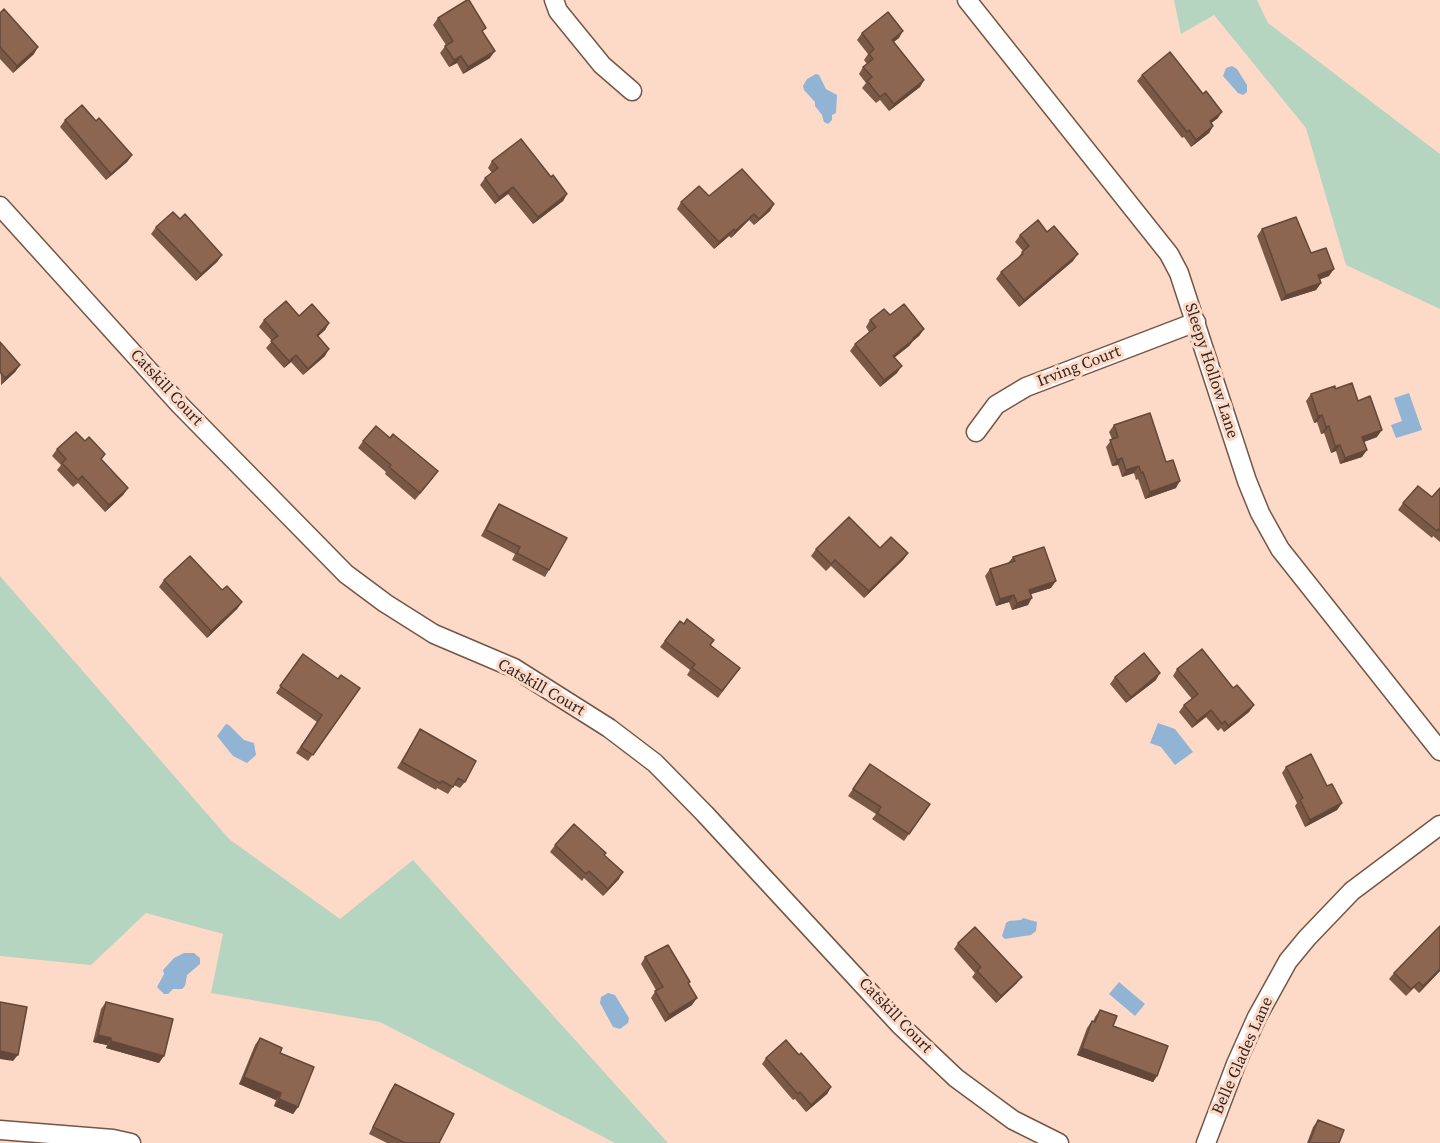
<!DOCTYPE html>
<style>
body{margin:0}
canvas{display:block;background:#fdd9c7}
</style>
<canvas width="1440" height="1143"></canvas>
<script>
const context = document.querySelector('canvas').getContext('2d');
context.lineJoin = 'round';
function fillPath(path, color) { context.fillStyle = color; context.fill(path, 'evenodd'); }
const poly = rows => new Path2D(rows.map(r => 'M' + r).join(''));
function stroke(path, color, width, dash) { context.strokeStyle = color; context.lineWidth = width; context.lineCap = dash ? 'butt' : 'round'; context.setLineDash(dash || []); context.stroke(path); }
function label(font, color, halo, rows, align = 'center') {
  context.font = font + ' "Source Serif 4",serif'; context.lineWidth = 6; context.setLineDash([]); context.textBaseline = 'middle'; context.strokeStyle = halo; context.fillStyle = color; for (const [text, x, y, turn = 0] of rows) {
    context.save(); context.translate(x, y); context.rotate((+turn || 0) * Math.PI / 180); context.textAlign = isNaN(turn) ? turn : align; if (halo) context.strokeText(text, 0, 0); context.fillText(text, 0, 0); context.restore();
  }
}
fillPath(poly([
 [1174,0,1257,0,1268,23,1440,154,1440,309,1346,265,1306,128,1214,15,1181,34],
 [0,576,229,839,340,919,413,860,668,1143,615,1143,380,1022,211,993,223,934,146,913,91,965,0,956]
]), '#b6d5c0');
fillPath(poly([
 [1232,66,1237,69,1247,85,1247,92,1243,95,1238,93,1223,76,1226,68],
 [816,74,819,75,826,89,837,95,836,113,832,115,832,120,828,124,824,122,822,115,815,106,815,102,804,90,803,86,807,79],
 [1409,393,1422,430,1396,438,1391,425,1402,421,1394,398],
 [1158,723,1175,729,1193,752,1175,765,1161,747,1150,743],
 [226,724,229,725,244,740,254,743,256,755,247,763,233,756,217,736],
 [1023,918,1037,922,1036,931,1031,935,1005,939,1002,936,1006,923,1009,921,1021,920],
 [184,953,194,953,200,958,200,964,187,975,185,986,182,989,173,989,168,994,164,994,157,987,164,974,163,970,174,958],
 [1119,982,1145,1004,1135,1016,1109,994],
 [608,993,615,995,629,1018,628,1023,620,1029,613,1027,600,1003,601,997]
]), '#92b4d4');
const street = poly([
 [554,0,558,11,602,65,632,91],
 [967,0,1169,254,1179,273,1247,481,1260,513,1280,549,1440,751],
 [0,206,180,405,346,574,385,603,434,634,514,668,609,728,655,763,705,814,900,1025,956,1078,1013,1120,1059,1143],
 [976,432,996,405,1026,387,1196,322],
 [0,1130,113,1139,131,1143],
 [1206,1143,1236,1064,1257,1017,1288,961,1307,938,1352,891,1440,825]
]);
stroke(street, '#745646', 21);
stroke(street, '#fff', 18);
fillPath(poly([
 [0,13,34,54,13,73,0,59],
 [438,18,483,32,490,58,463,74,457,63,449,67,440,53,446,45,433,25],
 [862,33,899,38,893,42,924,80,920,87,889,111,880,100,876,103,862,88,866,83,859,74,863,67,867,64,864,60,868,54,857,40],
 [1142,75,1218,118,1211,123,1213,126,1209,133,1191,147,1184,137,1182,138,1137,81],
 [65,120,132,155,127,162,106,180,60,127],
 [492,161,551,177,567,194,563,201,533,224,508,194,495,204,480,185,485,178,492,173,488,168],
 [709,196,774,204,770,211,754,225,749,220,731,238,729,236,714,249,677,209,681,202],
 [180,219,222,255,217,262,196,281,151,234,156,227],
 [1262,229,1311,253,1329,276,1320,279,1321,283,1316,290,1281,301,1257,236],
 [1020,235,1073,261,1019,307,996,279,1001,272,1017,259,1023,251,1015,242],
 [890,315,924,329,919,336,913,341,909,346,895,357,897,373,880,387,850,351,855,344,869,332,866,327,870,320],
 [299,316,329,323,325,330,318,336,325,356,303,375,291,362,284,368,266,348,272,341,259,327,264,320],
 [0,342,20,365,15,372,1,385],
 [1335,389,1358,401,1377,437,1364,442,1362,457,1340,464,1336,451,1331,453,1324,433,1321,434,1317,422,1314,423,1306,401,1311,394],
 [1114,425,1176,488,1145,499,1138,479,1136,480,1134,473,1122,477,1118,465,1112,466,1106,447,1112,439,1109,432],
 [363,441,433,478,415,500,385,474,386,472,358,448],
 [57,449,102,460,128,488,123,495,105,512,78,483,73,487,57,470,61,465,52,456],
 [1440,488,1440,542,1433,536,1432,538,1398,510,1403,503,1432,497],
 [499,504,549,570,545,577,512,560,515,554,481,536,494,511],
 [880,548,908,553,903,560,864,598,831,566,826,571,811,556,816,549],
 [1013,557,1051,588,1031,594,1028,605,1012,610,1009,602,996,606,985,576,990,569,1008,563],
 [164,580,222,590,242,602,237,609,207,638,159,587],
 [680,621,740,668,718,698,687,675,690,670,660,647],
 [303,654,338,679,360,688,308,761,296,753,317,722,276,693],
 [1177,669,1233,688,1254,705,1249,712,1224,732,1221,728,1218,731,1206,717,1192,728,1179,712,1184,705,1192,699,1173,676],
 [1115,677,1156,680,1126,703,1110,684],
 [420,729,465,782,460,788,454,785,448,794,437,788,436,790,397,768],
 [870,764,930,804,904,841,872,819,876,814,848,796],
 [1286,767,1327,786,1342,803,1337,810,1305,827,1295,806,1297,803,1282,773],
 [555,845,604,855,619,879,603,896,584,878,582,881,550,852],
 [1440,926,1440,971,1419,993,1414,988,1406,996,1389,979,1394,973],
 [958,943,1017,983,996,1003,972,977,975,973,954,949],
 [645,957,690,982,688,984,692,1005,665,1022,651,998,656,990,641,964],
 [106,1002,159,1063,106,1048,107,1045,93,1042,101,1009],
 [1100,1010,1157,1076,1153,1082,1077,1055,1087,1028,1092,1021,1093,1022,1095,1017],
 [260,1038,280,1053,298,1107,293,1114,274,1106,276,1100,239,1084,255,1045],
 [799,1055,831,1087,827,1094,806,1112,795,1099,793,1100,762,1064,766,1058],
 [395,1084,439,1143,387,1143,369,1134,390,1091],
 [1318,1120,1339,1143,1307,1143,1313,1127]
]), '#795846');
fillPath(poly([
 [903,31,899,38,887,47,892,40],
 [38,47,34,54,13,73,17,66],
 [495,51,490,58,463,74,468,67],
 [461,56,457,63,449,67,454,60],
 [924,80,920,87,889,111,894,104],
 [1222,112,1218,118,1205,128,1210,121],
 [1213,126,1209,133,1191,147,1196,140],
 [132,155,127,162,106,180,111,174],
 [513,187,508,194,495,204,499,197],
 [567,194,563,201,533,224,538,217],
 [774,204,770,211,754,225,759,219],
 [754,214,749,220,731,238,735,231],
 [734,229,729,236,714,249,719,242],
 [1078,254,1073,261,1019,307,1024,300],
 [222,255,217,262,196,281,201,274],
 [1334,269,1329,276,1313,282,1318,275],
 [1321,283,1316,290,1281,301,1286,295],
 [329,323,325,330,312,342,317,335],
 [924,329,919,336,913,341,909,346,889,362,893,356],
 [329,349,325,356,303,375,308,369],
 [296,355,291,362,284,368,289,361],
 [20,365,15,372,1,385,5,378],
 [902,366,897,373,880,387,884,380],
 [1322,415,1317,422,1314,423,1318,416],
 [1329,426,1324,433,1321,434,1326,427],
 [1382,430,1377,437,1358,444,1362,437],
 [1340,445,1336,451,1331,453,1335,446],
 [1367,450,1362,457,1340,464,1345,458],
 [1122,458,1118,465,1112,466,1117,460],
 [1139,466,1134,473,1122,477,1126,470],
 [1180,481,1176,488,1145,499,1150,492],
 [128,488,123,495,105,512,109,505],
 [908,553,903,560,864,598,869,591],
 [1056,581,1051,588,1025,596,1029,590],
 [1014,595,1009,602,996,606,1000,599],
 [1032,598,1028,605,1012,610,1017,603],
 [242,602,237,609,207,638,211,631],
 [1160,673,1156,680,1126,703,1131,697],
 [1254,705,1249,712,1224,732,1228,726],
 [1211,710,1206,717,1192,728,1197,721],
 [1342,803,1337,810,1305,827,1310,820],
 [623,872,619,879,603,896,608,889],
 [1440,969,1440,971,1419,993,1423,986],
 [1022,977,1017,983,996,1003,1001,996],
 [697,998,692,1005,665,1022,669,1015],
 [98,1035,111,1038,107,1045,93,1042],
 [111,1041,164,1056,159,1063,106,1048],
 [1082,1048,1157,1076,1153,1082,1077,1055],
 [0,1051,18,1055,13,1061,0,1059],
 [244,1077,281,1093,276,1100,239,1084],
 [831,1087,827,1094,806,1112,811,1105],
 [279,1099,298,1107,293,1114,274,1106]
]), '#634739');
const building = poly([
 [467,0,469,0,486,28,482,31,495,51,468,67,461,56,454,60,445,46,453,41,438,18,467,0],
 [4,9,38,47,17,66,0,47,0,13,4,9],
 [888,12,903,31,892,40,924,80,894,104,885,93,880,97,867,81,872,77,863,67,873,59,869,54,874,49,862,33,888,12],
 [1170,52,1203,94,1206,91,1222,112,1210,121,1213,126,1196,140,1189,130,1187,132,1142,75,1170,52],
 [82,105,96,121,99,118,132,155,111,174,65,120,82,105],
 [521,139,551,177,553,175,567,194,538,217,513,187,499,197,485,178,498,168,492,161,521,139],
 [742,169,774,204,759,219,754,214,735,231,734,229,719,242,681,202,699,186,709,196,742,169],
 [173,212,180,219,185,214,222,255,201,274,156,227,173,212],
 [1296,217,1311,253,1326,248,1334,269,1318,275,1321,283,1286,295,1262,229,1296,217],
 [1038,220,1047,232,1054,226,1078,254,1024,300,1001,272,1023,254,1022,252,1029,246,1020,235,1038,220],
 [286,301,299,316,312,304,329,323,317,335,329,349,308,369,296,355,289,361,271,341,278,336,264,320,286,301],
 [904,304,924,329,913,338,914,339,893,356,902,366,884,380,855,344,876,327,870,320,884,309,890,315,904,304],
 [0,342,20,365,5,378,0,372,0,342],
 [1352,383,1358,401,1370,396,1382,430,1362,437,1367,450,1345,458,1340,445,1335,446,1329,426,1326,427,1322,415,1318,416,1311,394,1335,386,1335,389,1352,383],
 [1150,413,1166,462,1173,460,1180,481,1150,492,1143,472,1141,473,1139,466,1126,470,1122,458,1117,460,1110,440,1118,437,1114,425,1150,413],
 [376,426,390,438,393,434,438,471,420,493,389,467,391,465,363,441,376,426],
 [76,432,85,441,89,437,105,454,101,459,128,488,109,505,82,476,78,480,62,463,66,459,57,449,76,432],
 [1418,486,1432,497,1440,488,1440,531,1438,529,1437,531,1403,503,1418,486],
 [499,504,567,538,549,570,517,553,520,547,486,530,499,504],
 [849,517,880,548,891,537,908,553,869,591,835,560,831,564,816,549,849,517],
 [1044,547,1056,581,1029,590,1032,598,1017,603,1014,595,1000,599,990,569,1015,561,1013,557,1044,547],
 [190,556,222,590,227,586,242,602,211,631,164,580,190,556],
 [687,619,714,640,710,645,740,668,722,691,692,668,695,664,665,641,680,621,684,624,687,619],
 [1202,649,1233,688,1237,685,1254,705,1228,726,1225,721,1222,724,1211,710,1197,721,1184,705,1198,694,1177,669,1202,649],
 [1144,653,1160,673,1131,697,1115,677,1144,653],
 [303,654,338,679,341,675,360,688,313,755,301,747,322,715,280,686,303,654],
 [420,729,476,761,465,782,458,778,453,787,442,781,440,783,402,762,420,729],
 [1311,754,1327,786,1332,784,1342,803,1310,820,1300,800,1303,798,1286,767,1311,754],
 [870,764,930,804,909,834,877,813,881,807,853,789,870,764],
 [574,824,606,853,604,855,623,872,608,889,589,871,586,874,555,845,574,824],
 [1440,926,1440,969,1423,986,1419,982,1411,989,1394,973,1440,926],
 [975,927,1022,977,1001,996,977,971,981,967,958,943,975,927],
 [668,945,690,982,688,983,697,998,669,1015,655,991,663,987,645,957,668,945],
 [0,1002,27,1007,18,1055,0,1051,0,1002],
 [106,1002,173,1019,164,1056,111,1041,111,1038,98,1035,106,1002],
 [1100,1010,1117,1016,1113,1026,1168,1046,1157,1076,1082,1048,1092,1021,1095,1022,1100,1010],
 [260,1038,282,1048,280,1053,314,1067,298,1107,279,1099,281,1093,244,1077,260,1038],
 [786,1040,799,1055,801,1053,831,1087,811,1105,800,1092,798,1094,766,1058,786,1040],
 [395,1084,454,1114,439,1143,405,1143,373,1127,395,1084],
 [1318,1120,1344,1130,1339,1143,1309,1143,1318,1120]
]);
fillPath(building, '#8d6651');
stroke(building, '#634739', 1.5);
label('16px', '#33261f', '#fdd9c7', [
 ["Irving Court",1079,367,-21],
 ["Sleepy Hollow Lane",1211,371,72],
 ["Catskill Court",166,388,47],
 ["Catskill Court",541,688,30],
 ["Catskill Court",895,1016,46],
 ["Belle Glades Lane",1243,1056,-66]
]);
</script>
